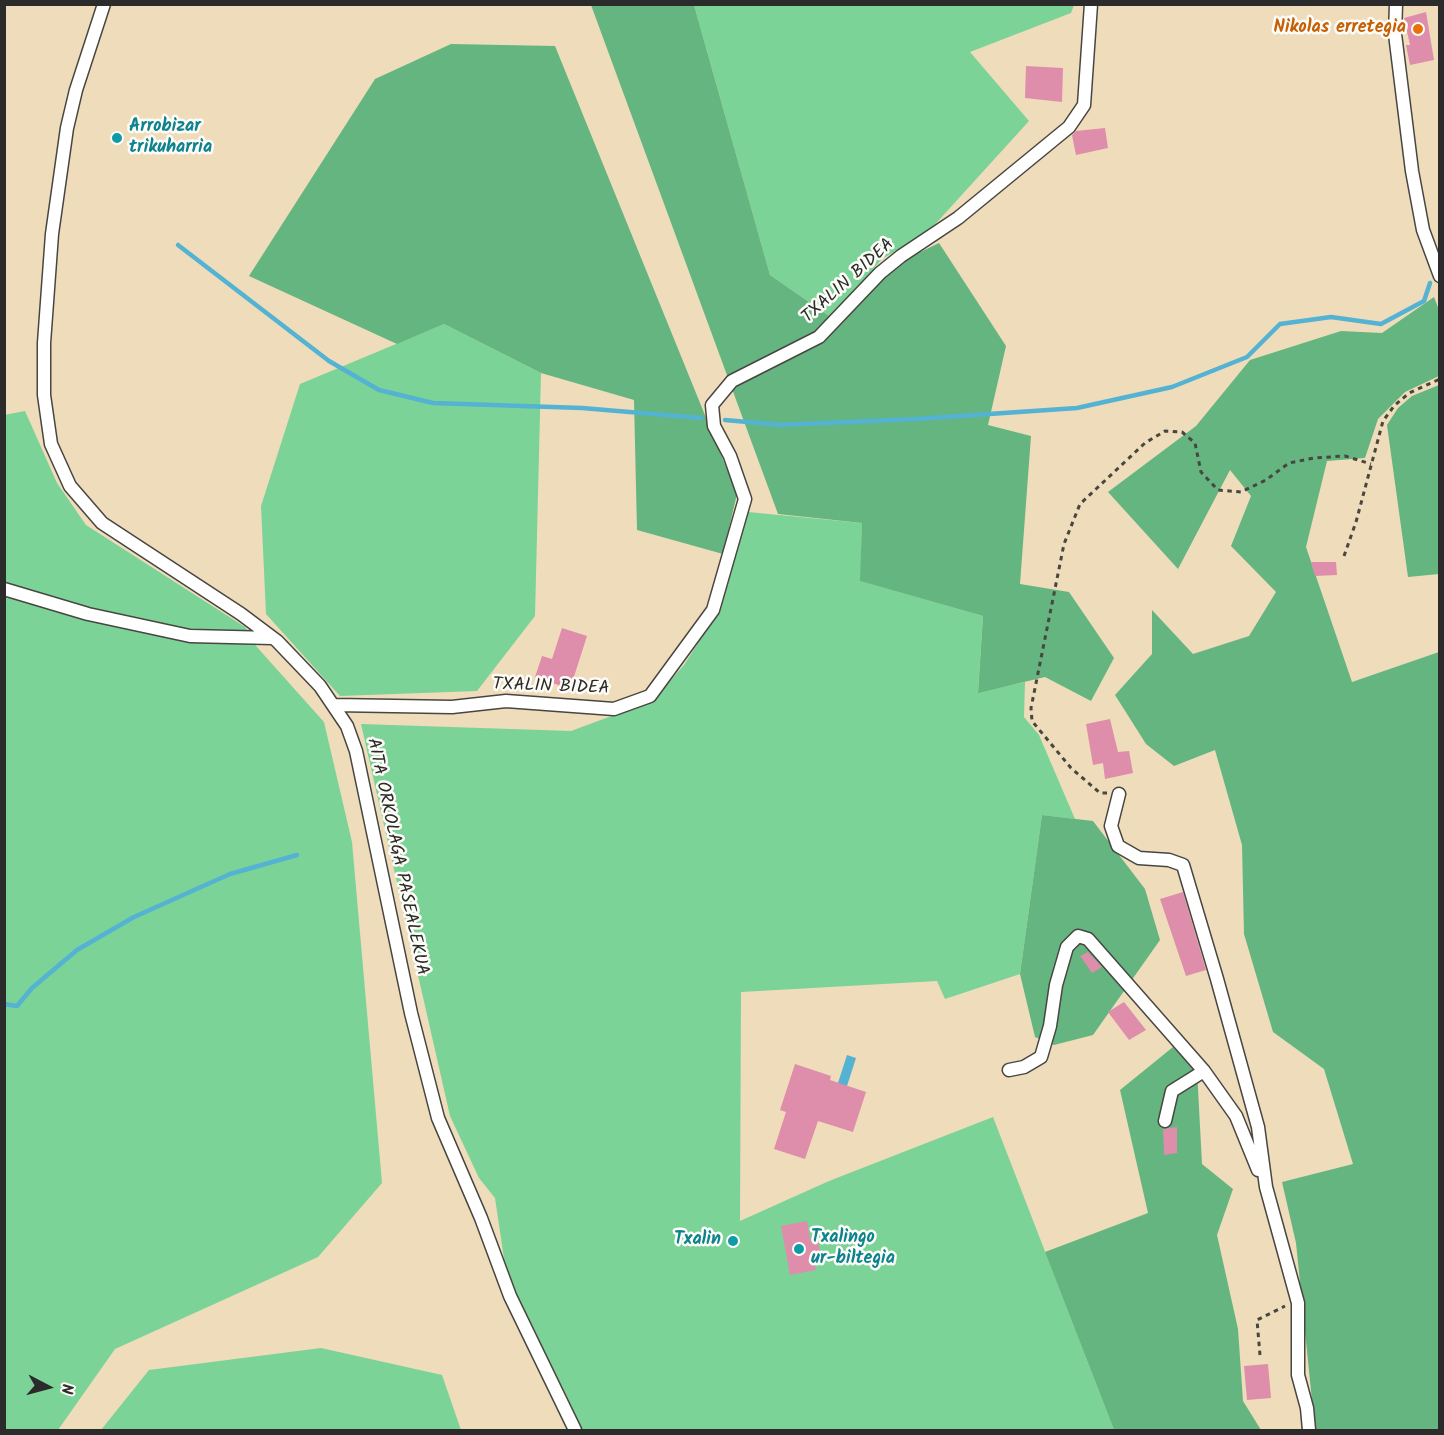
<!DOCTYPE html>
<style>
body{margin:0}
#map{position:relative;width:1444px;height:1435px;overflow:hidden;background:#efdcbb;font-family:Kalam,sans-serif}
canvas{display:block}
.frame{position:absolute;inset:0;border:6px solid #2b2b2b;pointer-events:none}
.north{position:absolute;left:18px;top:1357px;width:60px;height:60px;-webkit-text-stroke:4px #fdfcf7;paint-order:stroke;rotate:96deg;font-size:16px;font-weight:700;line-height:24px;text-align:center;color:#2b2b2b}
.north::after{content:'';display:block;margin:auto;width:21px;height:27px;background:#2b2b2b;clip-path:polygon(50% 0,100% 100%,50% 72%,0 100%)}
</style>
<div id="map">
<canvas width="1444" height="1435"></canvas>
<div class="frame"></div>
<div class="north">N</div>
</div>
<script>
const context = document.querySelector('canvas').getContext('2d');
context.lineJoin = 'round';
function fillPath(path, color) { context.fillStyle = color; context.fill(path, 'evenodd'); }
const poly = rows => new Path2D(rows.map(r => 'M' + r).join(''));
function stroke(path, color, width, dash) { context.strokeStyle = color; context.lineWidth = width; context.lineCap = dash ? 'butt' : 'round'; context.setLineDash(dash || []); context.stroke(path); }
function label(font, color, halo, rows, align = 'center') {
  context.font = font + ' Kalam,sans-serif'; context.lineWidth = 5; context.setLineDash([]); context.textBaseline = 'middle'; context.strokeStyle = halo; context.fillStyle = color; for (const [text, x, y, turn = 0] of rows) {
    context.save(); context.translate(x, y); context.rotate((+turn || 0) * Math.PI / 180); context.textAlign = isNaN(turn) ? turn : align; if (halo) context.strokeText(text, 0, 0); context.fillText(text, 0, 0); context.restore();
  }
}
fillPath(poly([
 [694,5,1074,5,1071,13,970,52,1029,121,929,231,882,259,831,317,770,275],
 [444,324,541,373,535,616,477,691,340,696,266,614,261,506,300,384],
 [25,411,57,483,86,525,245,627,256,646,324,722,352,842,382,1183,318,1257,115,1349,58,1430,5,1430,4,415],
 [748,512,862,523,861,581,983,616,978,692,1025,682,1024,717,1039,735,1075,819,1042,815,1020,974,945,999,937,981,741,992,740,1221,829,1181,993,1117,1114,1430,580,1430,572,1407,506,1272,495,1198,479,1178,450,1116,361,724,571,731,652,701,684,665,716,615],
 [321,1348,442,1375,461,1430,101,1430,149,1370]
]), '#7bd398');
fillPath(poly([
 [591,5,694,5,770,275,841,324,873,285,904,260,939,243,1006,346,988,425,1031,436,1020,584,1069,592,1114,658,1091,701,1045,677,978,693,983,616,860,581,862,523,778,514],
 [451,44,555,46,737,494,723,554,637,530,634,400,541,373,444,324,397,344,249,276,375,79],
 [1434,297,1439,310,1439,376,1405,392,1378,419,1365,458,1327,461,1306,547,1352,682,1439,652,1439,1430,1315,1430,1296,1243,1282,1182,1353,1164,1324,1069,1273,1032,1244,934,1242,845,1215,750,1174,766,1146,744,1115,695,1152,654,1152,610,1193,654,1249,636,1276,592,1231,546,1251,496,1230,470,1178,569,1108,492,1196,426,1250,360,1341,331,1382,333],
 [1439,385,1439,574,1408,577,1387,425,1398,408,1412,396],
 [1042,815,1093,821,1145,889,1160,940,1093,1035,1054,1045,1035,1037,1020,974],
 [1173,1047,1197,1070,1202,1164,1233,1189,1217,1235,1238,1329,1243,1401,1261,1430,1114,1430,1045,1252,1148,1213,1120,1090]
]), '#64b580');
fillPath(poly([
 [847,1055,856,1058,846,1089,837,1086]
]), '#54b2d2');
stroke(poly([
 [178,245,329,361,379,390,433,403,582,408,701,418],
 [725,420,781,425,916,419,1077,408,1172,387,1247,357,1280,324,1331,317,1381,324,1424,301,1430,283],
 [4,1004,17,1006,32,988,77,950,134,917,230,874,297,855]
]), '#54b2d2', 4.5);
fillPath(poly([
 [1426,12,1434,60,1410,65,1406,45,1410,45,1404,18],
 [1026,66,1063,68,1062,102,1025,98],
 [1105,128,1108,148,1076,155,1072,135,1076,131],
 [1311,562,1336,562,1337,575,1315,576],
 [562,628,587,636,570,689,535,677,542,656,552,659],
 [1110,719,1118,752,1129,751,1133,773,1105,779,1103,763,1093,765,1086,724],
 [1183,892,1206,970,1186,976,1160,899],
 [1088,952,1102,967,1092,973,1080,956],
 [1124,1002,1146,1030,1129,1040,1108,1012],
 [795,1064,831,1076,830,1080,866,1092,853,1132,818,1121,805,1159,774,1149,786,1112,780,1110],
 [1177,1127,1177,1153,1164,1155,1163,1129],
 [807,1221,810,1239,817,1238,820,1252,812,1253,816,1270,790,1275,781,1226],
 [1268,1364,1271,1398,1247,1400,1244,1366]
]), '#de8daa');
const minor = poly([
 [104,4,76,90,67,128,52,234,44,343,44,395,51,444,70,486,102,523,241,614,277,641,320,686,347,726,356,751,411,1013,438,1118,481,1218,510,1296,575,1430],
 [1396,4,1395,34,1412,171,1423,230,1440,276],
 [4,589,88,614,190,636,273,638],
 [335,705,452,707,506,701,614,709,650,696,713,610,745,499,730,456,714,426,712,405,732,381,819,337,880,273,901,256,958,218,1069,127,1084,105,1091,4],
 [1119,794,1111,826,1118,846,1139,858,1169,860,1183,865,1217,979,1258,1127,1266,1187,1298,1303,1298,1375,1307,1408,1309,1430],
 [1009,1070,1024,1067,1041,1057,1050,1026,1056,985,1067,947,1078,936,1088,939,1204,1071,1236,1116,1258,1170],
 [1165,1121,1172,1091,1204,1071]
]);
stroke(minor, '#484641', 15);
stroke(poly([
 [1344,556,1356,522,1383,421,1394,406,1409,393,1440,379],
 [1107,793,1100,793,1071,768,1032,721,1031,708,1064,544,1080,504,1145,443,1165,431,1182,432,1195,443,1201,472,1218,490,1241,492,1266,480,1289,463,1314,458,1345,456,1371,464],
 [1260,1355,1257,1320,1285,1306]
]), '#484641', 3, [4.5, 4.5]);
stroke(minor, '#fff', 12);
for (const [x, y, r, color] of [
 [1418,29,6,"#e8710a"],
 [117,138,6,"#0f9aa8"],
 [733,1241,6,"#0f9aa8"],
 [799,1249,6,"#0f9aa8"]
]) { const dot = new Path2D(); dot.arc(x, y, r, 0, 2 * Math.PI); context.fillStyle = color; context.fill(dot); stroke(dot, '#fdfcf7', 2); }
label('bold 18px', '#c56008', '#fdfcf7', [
 ["Nikolas erretegia",1406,29]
], 'right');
label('bold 18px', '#0d838f', '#fdfcf7', [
 ["Arrobizar",129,128],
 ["trikuharria",129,149],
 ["Txalingo",811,1239],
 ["ur-biltegia",811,1260],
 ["Txalin",721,1241,"right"]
], 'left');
label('18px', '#2b2b2b', '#fdfcf7', [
 ["TXALIN BIDEA",849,282,-42],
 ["TXALIN BIDEA",551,688,2],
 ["AITA ORKOLAGA PASEALEKUA",396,857,78]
]);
</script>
